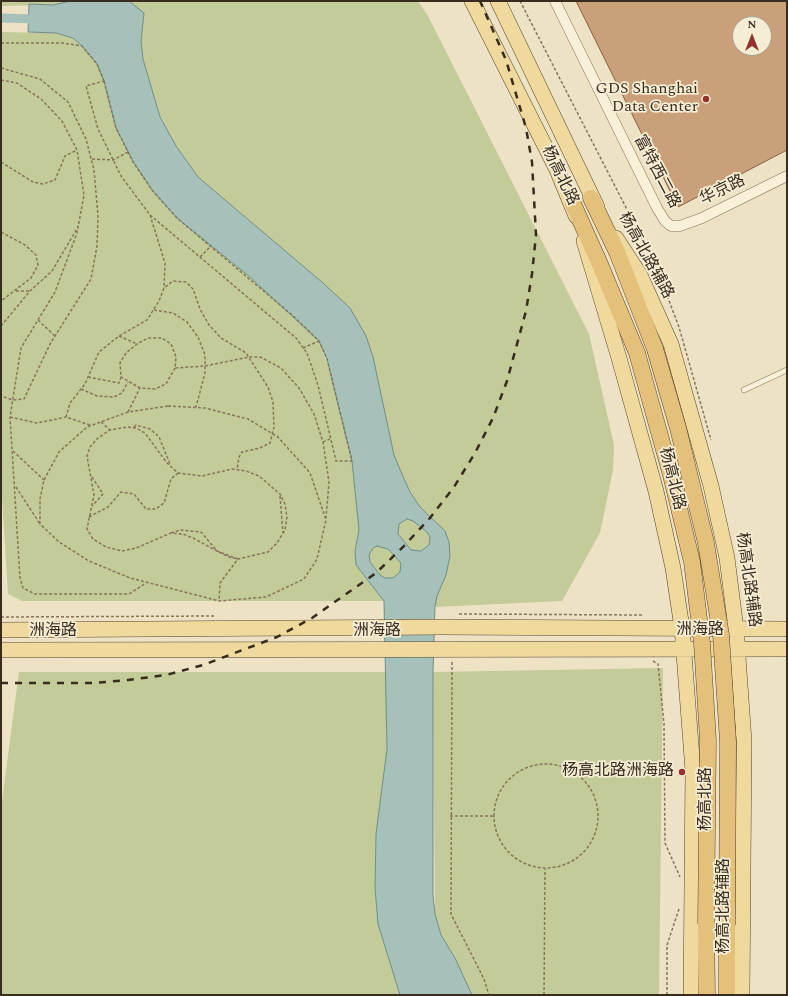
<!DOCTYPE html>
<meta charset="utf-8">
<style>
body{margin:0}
#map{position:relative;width:788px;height:996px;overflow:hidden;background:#ede3c4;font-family:Spectral,serif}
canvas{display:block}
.frame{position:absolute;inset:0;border:2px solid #382c1f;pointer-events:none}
.north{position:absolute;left:732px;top:16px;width:40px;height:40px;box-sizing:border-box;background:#f5edd4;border:1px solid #a9a08c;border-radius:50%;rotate:0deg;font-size:11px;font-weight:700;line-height:16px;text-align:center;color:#382c1f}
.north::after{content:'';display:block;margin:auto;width:14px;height:18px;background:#95302d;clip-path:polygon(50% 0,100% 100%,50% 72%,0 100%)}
</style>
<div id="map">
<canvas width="788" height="996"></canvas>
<div class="frame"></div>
<div class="north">N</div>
</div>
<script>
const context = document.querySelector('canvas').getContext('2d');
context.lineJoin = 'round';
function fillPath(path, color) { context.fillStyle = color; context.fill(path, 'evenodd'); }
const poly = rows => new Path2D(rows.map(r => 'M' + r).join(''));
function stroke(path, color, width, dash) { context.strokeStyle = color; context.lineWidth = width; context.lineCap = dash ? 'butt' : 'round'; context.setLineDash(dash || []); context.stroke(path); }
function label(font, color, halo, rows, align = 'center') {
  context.font = font + ' Spectral,"Noto Sans SC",serif'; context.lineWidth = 3.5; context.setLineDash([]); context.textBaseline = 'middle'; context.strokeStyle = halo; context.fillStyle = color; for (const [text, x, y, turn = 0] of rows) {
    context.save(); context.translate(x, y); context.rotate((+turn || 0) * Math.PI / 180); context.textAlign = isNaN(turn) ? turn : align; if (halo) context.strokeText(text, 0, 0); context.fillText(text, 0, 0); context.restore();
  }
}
fillPath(poly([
 [1,1,71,1,53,5,1,6],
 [129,1,418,1,428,16,589,334,614,445,613,470,600,533,562,601,435,607,437,596,446,575,450,557,437,523,420,507,410,492,401,472,394,455,388,426,350,308,323,283,198,177,176,146,160,117,143,59,141,41,144,13],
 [1,32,56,33,73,38,82,46,97,64,104,81,116,128,133,161,152,190,177,218,250,277,319,341,335,386,352,461,359,530,355,551,356,565,384,601,22,601,8,594,1,481],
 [407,519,413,521,427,532,430,537,429,545,421,551,411,550,398,534,399,524],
 [377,546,388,549,401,563,400,572,393,578,385,578,380,575,370,562,369,555,373,548],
 [663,668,659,995,472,995,455,958,441,935,435,914,433,672],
 [19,672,386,672,387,749,376,834,375,888,378,925,400,995,1,995,1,808]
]), '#c3cb99');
const water = poly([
 [71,1,129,1,144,13,141,41,143,59,160,117,176,146,198,177,323,283,350,308,366,336,373,357,394,455,401,472,410,492,420,507,445,531,449,542,450,556,446,575,437,596,435,607,433,672,433,895,435,914,441,935,455,958,472,995,400,995,378,924,375,888,376,834,387,749,384,601,356,565,355,551,359,530,352,461,327,359,319,341,250,277,177,218,152,190,133,161,116,128,104,81,97,64,82,46,73,38,56,33,28,32,29,4,53,5,71,1],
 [407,519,413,521,427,532,430,537,429,545,421,551,411,550,398,534,399,524,407,519],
 [377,546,388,549,401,563,400,572,393,578,385,578,380,575,370,562,369,555,373,548,377,546]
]);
fillPath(water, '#a6c0ba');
stroke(water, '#6d8e88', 1);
stroke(poly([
 [1,18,39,19]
]), '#a6c0ba', 9);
const building = poly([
 [576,1,787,1,787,150,678,207,576,1],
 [740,24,764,24,764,48,740,48,740,24]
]);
fillPath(building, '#caa07b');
stroke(building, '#866042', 1);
const service = poly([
 [744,390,787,370]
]);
const minor = poly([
 [555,1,657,208,665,221,671,226,680,226,702,218,787,176]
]);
const primary = poly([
 [472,1,557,170,576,216],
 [498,1,597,207],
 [616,238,640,275,671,344,711,486,727,558,736,629,744,741,742,995],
 [584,241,619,358,656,491,673,568,682,628,693,771,691,995],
 [1,630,441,627,787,629],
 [1,650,787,649]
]);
const trunk = poly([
 [591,198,617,252,655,349],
 [573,204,599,262,637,353],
 [706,924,707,995],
 [727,995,727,925]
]);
stroke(service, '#87755b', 6);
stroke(minor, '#87755b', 11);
stroke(primary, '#55432f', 16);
stroke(trunk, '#55432f', 17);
stroke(poly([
 [520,1,655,264,679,327,711,440],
 [1,43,62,43,82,46,97,64,104,81],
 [1,68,40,79,68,102,86,139,94,170,98,216,97,246,91,279,50,344,24,399,13,400,1,396],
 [1,80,17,83,41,99,62,121,77,150,84,195,77,233,55,292,21,348,10,417,20,578,23,588,35,594,129,594,146,583],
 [104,81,116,128,133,162,152,190,177,218,292,315,319,341,327,359,352,461,336,461,318,385,307,353,296,338,150,215,121,176,98,129,86,86,104,81],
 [92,159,113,160,128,152],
 [1,162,33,182,43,184,55,180,65,156,77,150],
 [150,215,165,263,164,288],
 [1,232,25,245,36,255,38,265,31,278,1,301],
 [200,257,210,247],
 [16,291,30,291],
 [154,310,173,313,187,322,198,337,205,355,205,373,196,407],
 [38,320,55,336],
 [1,326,30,291,52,271,78,227],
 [119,336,137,344],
 [303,348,319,341],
 [175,368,166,384,155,389,140,388,121,377,120,363,126,353,137,344,148,338,162,338,171,344,176,357,175,368,205,366,249,357,260,357,281,368,299,388,314,414,323,442,329,482,326,518],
 [88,377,119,383,121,377],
 [81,389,97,396,114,397,122,393,128,382],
 [168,406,205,408,248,419,278,437,310,473,326,520,317,559,304,579,266,597,219,601,130,578,89,561,59,542,40,524,40,499,44,480,59,452,87,427,128,412,168,406],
 [128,412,140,388],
 [10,417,37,423,66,417],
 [101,422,110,430],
 [90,425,66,417,70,403,85,384,99,352,119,336,147,320,159,301,164,288,173,281,186,282,193,289,200,309,209,325,221,338,246,353,268,387,273,402,274,427,270,443,260,448,242,452,239,457,237,470],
 [134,427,136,425,150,429,159,437,170,464],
 [323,442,330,439],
 [13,451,44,480],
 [92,477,103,494,92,506],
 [16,487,40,524],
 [280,496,283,533],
 [89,517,108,507,121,492,134,494,146,509,156,509,164,503,171,479,178,473],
 [171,533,180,530,201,532,217,551,238,559,229,557,217,551,193,538,183,534,171,533,136,548,122,551,106,547,93,539,87,529,94,495,87,456,90,447,98,438,110,430,127,427,136,428,145,433,167,463,178,473,202,476,232,469,246,471,259,476,280,494,285,504,287,517,285,530,277,543,268,552,238,559,220,583,219,601],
 [459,614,643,615],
 [1,617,215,616],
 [653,661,658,664,664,724,665,843,680,877],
 [452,662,451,914,484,979,489,995],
 '494 816a52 52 0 1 1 104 0a52 52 0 1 1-104 0Z',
 [450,816,494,816],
 [544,995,545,869],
 [667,995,667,945,679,909]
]), '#87755b', 1.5, [3, 2]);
stroke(service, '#f8f0d8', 5);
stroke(minor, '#f8f0d8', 10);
stroke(primary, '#efd99d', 15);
stroke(trunk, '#e4c07a', 16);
stroke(poly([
 [1,683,94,683,128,680,166,675,203,665,277,637,312,618,376,573,403,547,430,518,454,487,475,453,493,418,507,381,526,311,532,274,536,235,532,162,526,128,506,60,480,1]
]), '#382c1f', 2.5, [7, 7]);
const trunkBridge = poly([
 [655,349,678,428,706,543,721,635,728,742,727,925],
 [637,353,671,475,692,562,702,643,708,740,706,924]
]);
stroke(trunkBridge, '#55432f', 17, []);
stroke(trunkBridge, '#e4c07a', 16);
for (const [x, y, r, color] of [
 [706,99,4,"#95302d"],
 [682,772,4,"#95302d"]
]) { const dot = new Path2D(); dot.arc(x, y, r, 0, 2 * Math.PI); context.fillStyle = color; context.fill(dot); stroke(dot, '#f5edd4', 1.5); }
label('16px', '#382c1f', '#f5edd4', [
 ["GDS Shanghai",698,90],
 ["Data Center",698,108],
 ["杨高北路洲海路",674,772]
], 'right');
label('16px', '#382c1f', '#f5edd4', [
 ["富特西二路",656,172,62],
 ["杨高北路",559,176,64],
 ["华京路",723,191,-26],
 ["杨高北路辅路",645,256,61],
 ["杨高北路",671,479,76],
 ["杨高北路辅路",747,580,82],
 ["洲海路",700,631],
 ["洲海路",53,632],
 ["洲海路",377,632],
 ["杨高北路",707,799,-90],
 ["杨高北路辅路",725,906,-90]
]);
</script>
